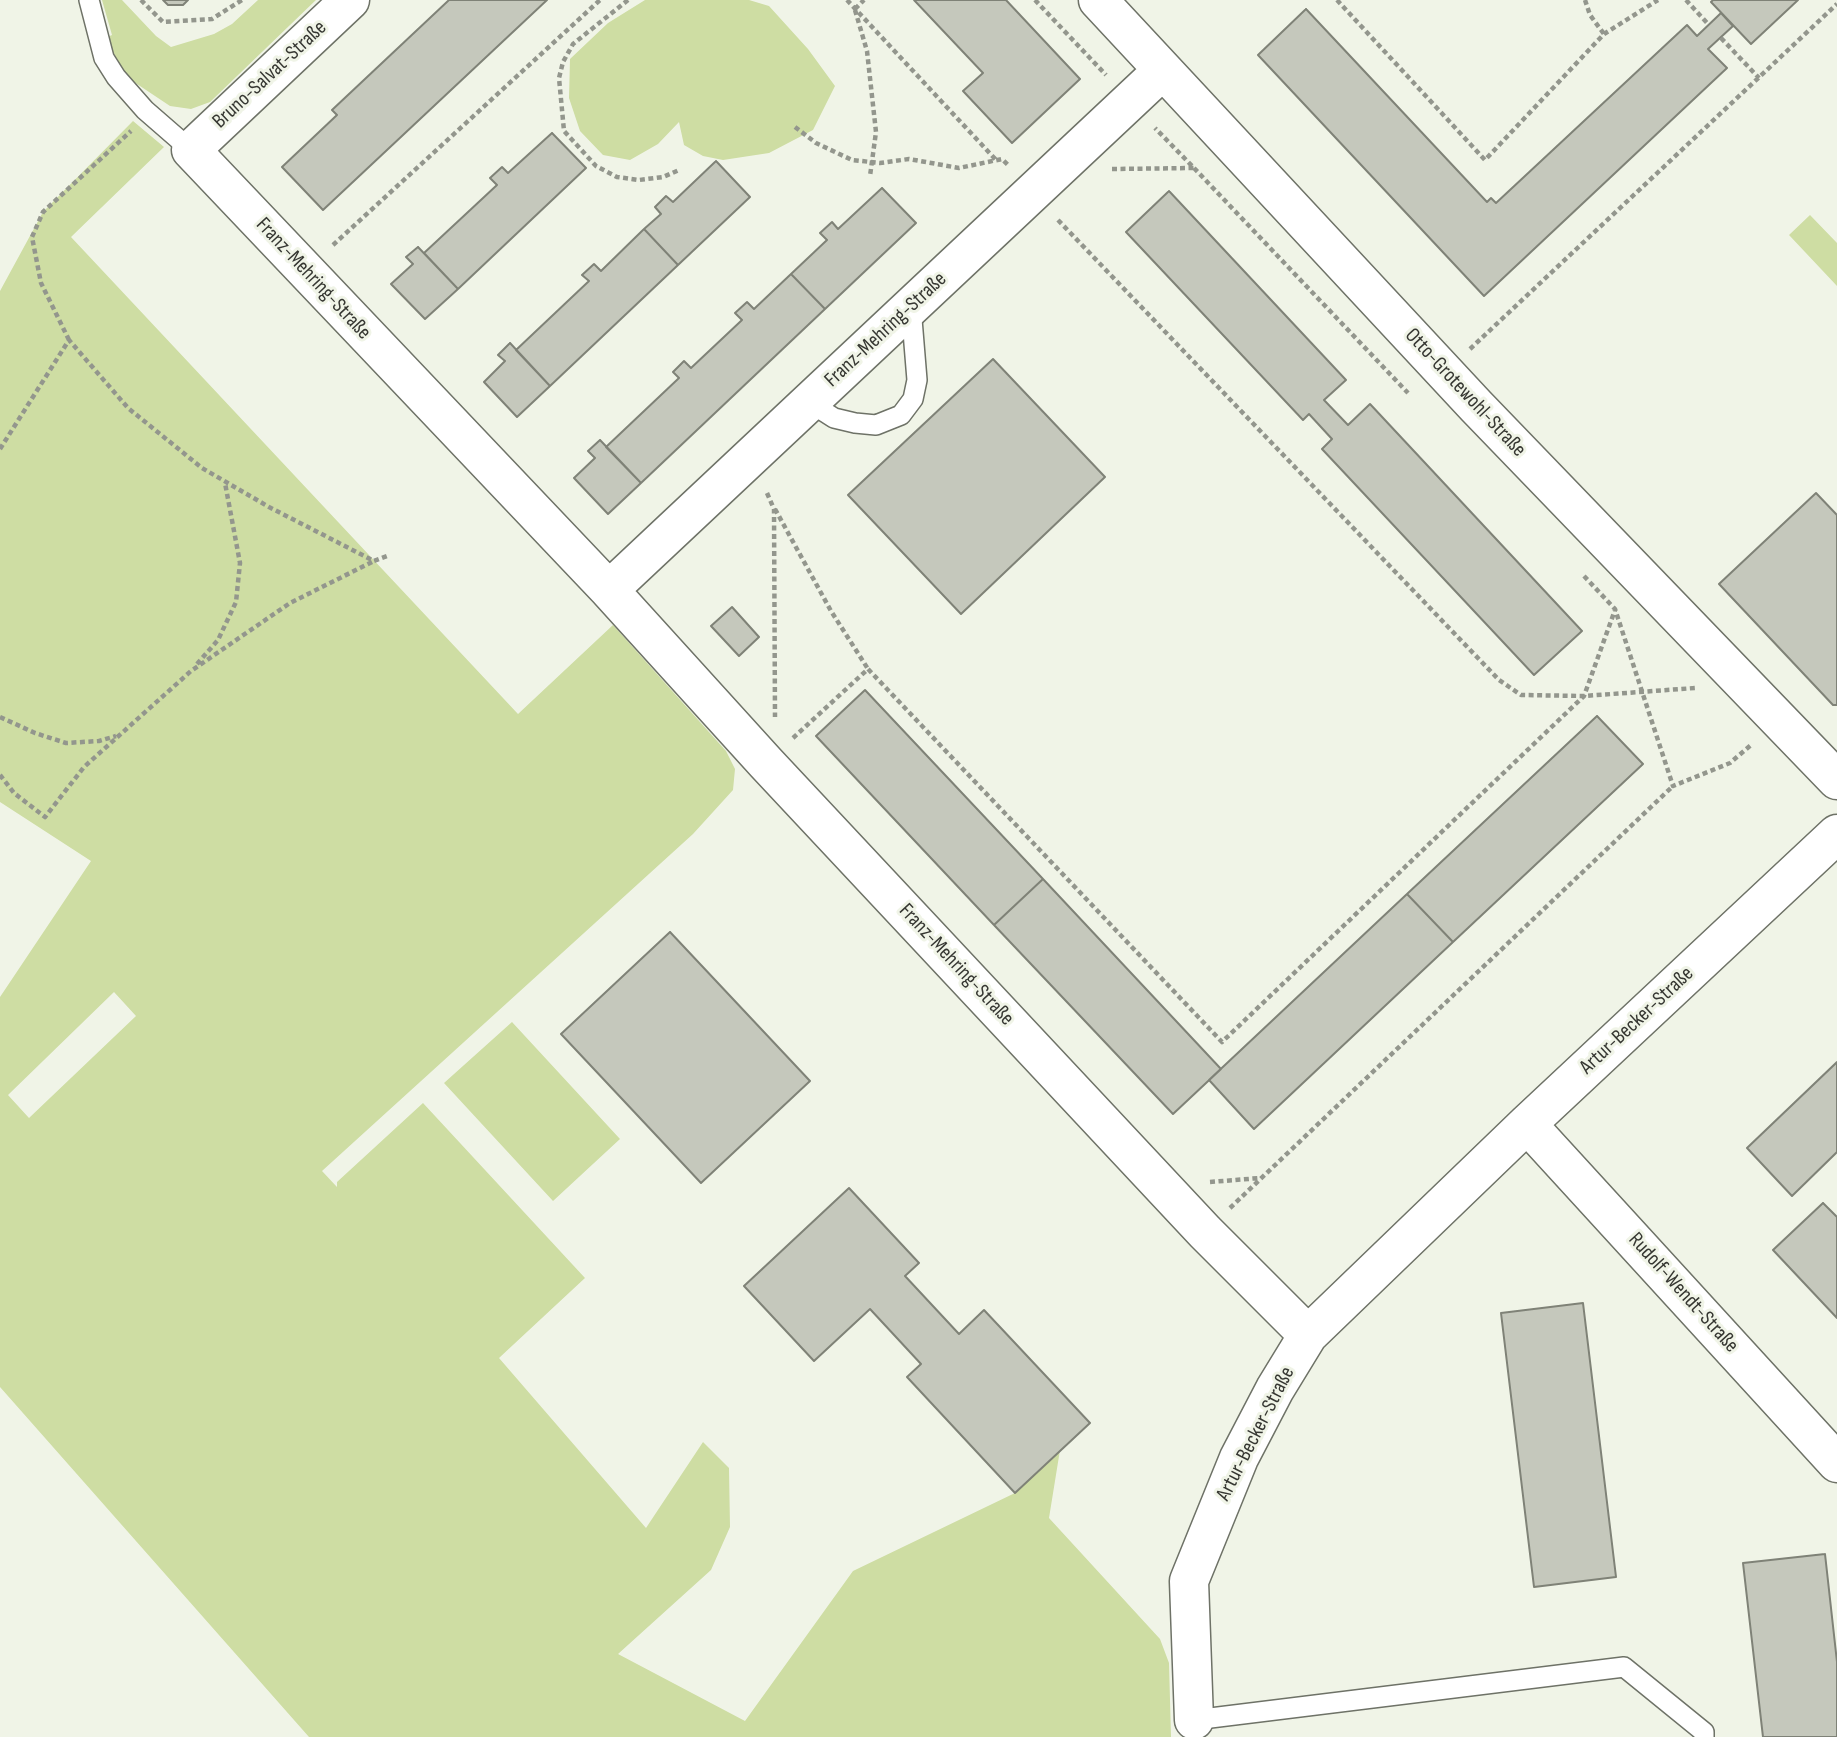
<!DOCTYPE html>
<meta charset="utf-8">
<style>
body{margin:0}
canvas{display:block;background:#f0f4e7}
</style>
<canvas width="1837" height="1737"></canvas>
<script>
const context = document.querySelector('canvas').getContext('2d');
context.lineJoin = 'round';
function fillPath(path, color) { context.fillStyle = color; context.fill(path, 'evenodd'); }
const poly = rows => new Path2D(rows.map(r => 'M' + r).join(''));
function stroke(path, color, width, dash) { context.strokeStyle = color; context.lineWidth = width; context.lineCap = dash ? 'butt' : 'round'; context.setLineDash(dash || []); context.stroke(path); }
function label(font, color, halo, rows, align = 'center') {
  context.font = font + ' "Sofia Sans Condensed",sans-serif'; context.lineWidth = 6; context.setLineDash([]); context.textBaseline = 'middle'; context.strokeStyle = halo; context.fillStyle = color; for (const [text, x, y, turn = 0] of rows) {
    context.save(); context.translate(x, y); context.rotate((+turn || 0) * Math.PI / 180); context.textAlign = isNaN(turn) ? turn : align; if (halo) context.strokeText(text, 0, 0); context.fillText(text, 0, 0); context.restore();
  }
}
fillPath(poly([
 [102,0,122,0,156,36,171,47,214,34,232,24,258,0,316,0,210,102,191,109,170,106,128,78,105,38,112,35],
 [645,0,749,0,769,6,808,49,835,86,813,130,769,153,723,160,703,156,684,145,679,122,658,144,630,160,603,155,580,131,569,98,570,59,608,23],
 [133,121,164,147,71,237,518,714,613,625,726,751,735,769,733,790,693,834,322,1171,337,1187,337,1182,423,1103,585,1278,499,1358,646,1528,703,1442,729,1468,730,1527,711,1570,618,1654,745,1721,853,1571,1015,1493,1060,1450,1049,1518,1160,1639,1169,1663,1171,1737,309,1737,0,1387,0,997,91,861,0,802,0,291,43,212],
 [114,992,136,1016,29,1118,8,1095],
 [1810,215,1837,243,1837,286,1789,235],
 [512,1022,620,1139,553,1201,444,1083]
]), '#cedda3');
const building = poly([
 [163,0,188,0,183,5,168,5,163,0],
 [449,0,547,0,323,210,282,167,337,115,332,110,449,0],
 [914,0,1006,0,1080,79,1012,143,963,91,983,73,914,0],
 [1713,0,1798,0,1751,44,1711,2,1713,0],
 [1306,9,1487,202,1491,198,1496,203,1687,25,1697,36,1721,13,1733,26,1708,49,1727,68,1484,296,1258,55,1306,9],
 [552,133,586,168,458,289,424,253,497,185,490,178,502,167,508,173,552,133],
 [716,161,750,197,678,265,644,229,661,214,655,207,666,196,673,202,716,161],
 [882,188,916,223,825,309,791,274,827,240,820,233,832,222,838,229,882,188],
 [1169,191,1346,380,1324,400,1348,425,1370,404,1582,631,1534,675,1322,449,1332,439,1309,414,1303,420,1126,232,1169,191],
 [644,229,678,265,550,386,516,350,589,281,582,275,594,264,601,271,644,229],
 [418,247,458,289,425,319,391,284,413,264,406,257,418,247],
 [791,274,825,309,641,483,606,447,679,378,673,372,684,361,691,368,742,320,735,313,747,302,754,309,791,274],
 [510,343,550,386,517,417,484,382,505,361,498,355,510,343],
 [993,359,1105,477,961,614,848,495,993,359],
 [600,440,641,483,608,514,574,478,595,458,588,451,600,440],
 [1816,493,1837,515,1837,705,1833,705,1719,584,1816,493],
 [732,607,759,637,739,656,711,626,732,607],
 [865,690,1043,879,994,925,816,736,865,690],
 [1597,716,1643,764,1453,942,1407,894,1597,716],
 [1043,879,1221,1069,1173,1114,994,925,1043,879],
 [1407,894,1453,942,1254,1129,1209,1080,1407,894],
 [670,932,810,1081,701,1183,561,1034,670,932],
 [1837,1062,1837,1152,1792,1196,1747,1148,1837,1062],
 [849,1188,919,1263,905,1276,959,1334,984,1310,1090,1423,1015,1493,907,1377,921,1364,870,1309,814,1361,744,1286,849,1188],
 [1823,1203,1837,1217,1837,1318,1773,1250,1823,1203],
 [1583,1303,1616,1577,1534,1587,1501,1313,1583,1303],
 [1825,1554,1837,1662,1837,1737,1763,1737,1743,1563,1825,1554]
]);
fillPath(building, '#c5c8bc');
stroke(building, '#7f8277', 2);
const service = poly([
 [89,0,104,58,116,77,145,110,191,150],
 [809,402,834,418,855,423,876,425,901,415,913,399,917,380,911,307],
 [1194,1720,1624,1667,1704,1732,1704,1737]
]);
const minor = poly([
 [350,0,191,150,609,590,766,763,1205,1232,1308,1335],
 [1098,0,1476,406,1837,780],
 [609,590,1163,70],
 [1527,1124,1837,1463],
 [1194,1720,1189,1581,1239,1458,1275,1389,1308,1335,1527,1124,1837,834]
]);
stroke(service, '#6e7267', 22);
stroke(minor, '#6e7267', 41);
stroke(poly([
 [141,0,163,22,212,19,242,0],
 [628,0,573,44,563,62,559,78,564,131,596,166,617,177,639,180,663,177,679,170],
 [847,0,997,161],
 [1035,0,1106,75],
 [1337,0,1485,160,1604,34,1658,0],
 [1585,0,1590,15,1604,34],
 [1686,0,1709,25],
 [855,9,864,0],
 [855,10,867,51,876,132,870,176],
 [1721,38,1759,78],
 [795,127,816,143,852,160,880,163,909,159,959,168,1002,159,1008,165],
 [1194,168,1408,393],
 [1112,169,1194,168,1155,128],
 [1058,220,1499,680,1521,695,1584,696,1695,688],
 [333,245,600,0],
 [69,340,41,283,32,237,43,212,131,131],
 [1470,349,1837,4],
 [0,449,69,340,128,408,202,468,269,507,374,561,390,555],
 [767,493,774,509,775,717],
 [775,509,831,611,868,669],
 [1584,576,1615,609,1673,786,1730,763,1751,745],
 [197,664,218,640,236,602,240,563,225,483],
 [0,717,35,733,66,743,99,741,116,736],
 [793,738,868,669,1222,1042,1584,696,1615,610],
 [0,775,14,793,45,817,84,767,191,671,290,603,374,561],
 [1210,1182,1260,1178],
 [1230,1208,1673,786]
]), '#93968d', 4.5, [5, 3.5]);
stroke(service, '#fff', 19);
stroke(minor, '#fff', 38);
label('21px', '#363732', '#f0f4e7', [
 ["Bruno-Salvat-Straße",270,75,-43],
 ["Franz-Mehring-Straße",313,279,47],
 ["Franz-Mehring-Straße",886,330,-43],
 ["Otto-Grotewohl-Straße",1465,393,47],
 ["Franz-Mehring-Straße",956,965,47],
 ["Artur-Becker-Straße",1637,1021,-43],
 ["Rudolf-Wendt-Straße",1683,1293,48],
 ["Artur-Becker-Straße",1256,1434,-63]
]);
</script>
